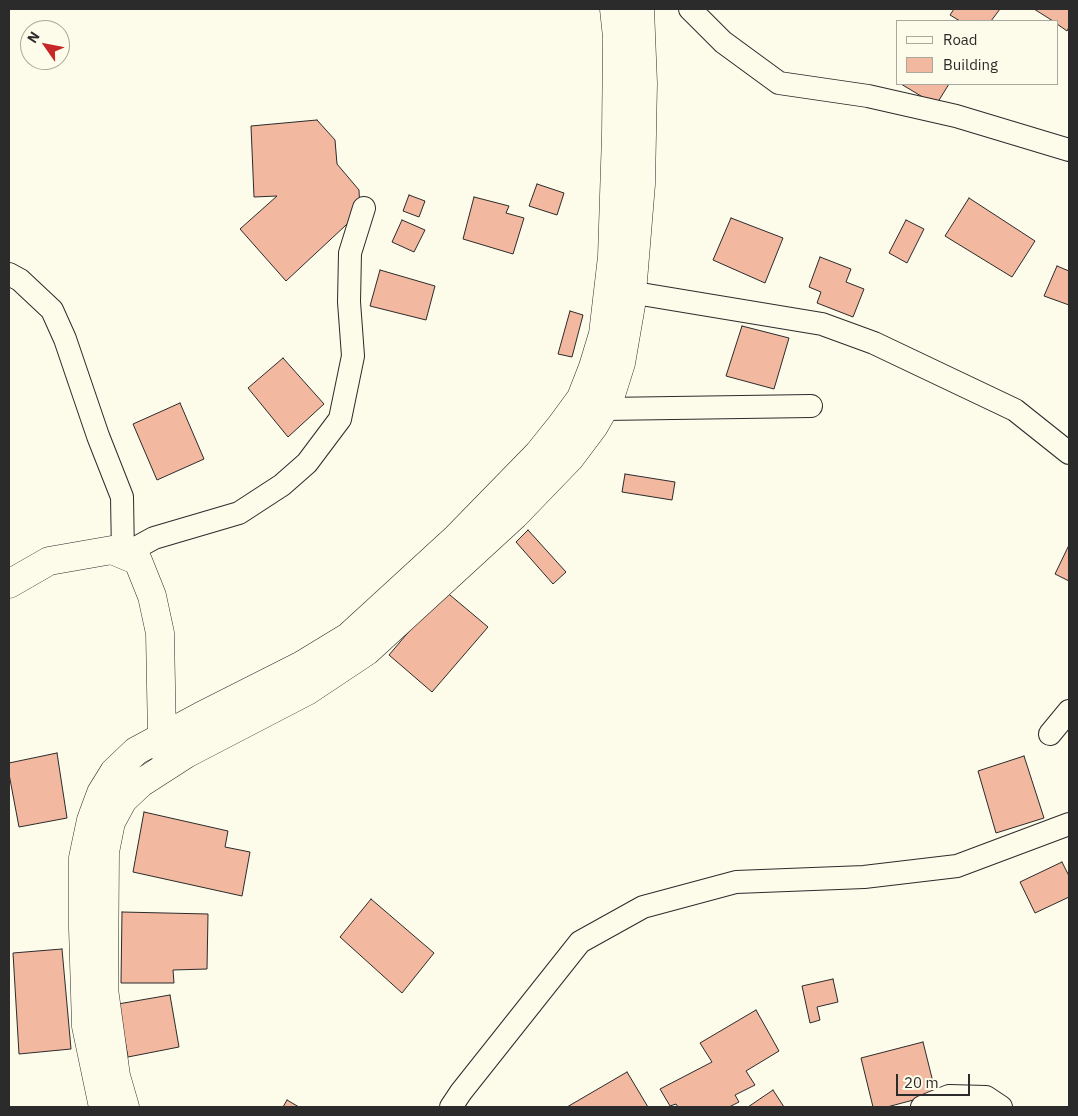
<!DOCTYPE html>
<style>
body{margin:0}
#map{position:relative;width:1078px;height:1116px;overflow:hidden;background:#fdfbea;font-family:"IBM Plex Sans",sans-serif}
canvas{display:block}
.frame{position:absolute;inset:0;border:10px solid #2b2b2b;pointer-events:none}
.legend{position:absolute;left:896px;top:20px;width:162px;height:65px;box-sizing:border-box;background:#fdfbea;border:1px solid #a9a89e;margin:0;padding:6px 9px;list-style:none;font-size:15px;color:#2b2b2b}
.legend li{display:flex;align-items:center;gap:10px;height:25px}
.legend b{width:25px;border:1px solid #a9a89e}
.north{position:absolute;left:20px;top:20px;width:50px;height:50px;box-sizing:border-box;background:#fdfbea;border:1px solid #a9a89e;border-radius:50%;rotate:303deg;font-size:14px;font-weight:700;line-height:20px;text-align:center;color:#2b2b2b}
.north::after{content:'';display:block;margin:auto;width:18px;height:22px;background:#c62828;clip-path:polygon(50% 0,100% 100%,50% 72%,0 100%)}
.scale{position:absolute;left:896px;top:1074px;width:74px;height:22px;box-sizing:border-box;border:2px solid #2b2b2b;border-top:0;padding-left:6px;font-size:15px;line-height:18px;white-space:nowrap;color:#2b2b2b;-webkit-text-stroke:4px #fdfbea;paint-order:stroke}
</style>
<div id="map">
<canvas width="1078" height="1116"></canvas>
<div class="frame"></div>
<ul class="legend">
<li><b style="height:6px;background:#fdfbea"></b>Road</li>
<li><b style="height:14px;background:#f2b8a0"></b>Building</li>
</ul>
<div class="north">N</div>
<div class="scale">20 m</div>
</div>
<script>
const context = document.querySelector('canvas').getContext('2d');
context.lineJoin = 'round';
function fillPath(path, color) { context.fillStyle = color; context.fill(path, 'evenodd'); }
const poly = rows => new Path2D(rows.map(r => 'M' + r).join(''));
function stroke(path, color, width, dash) { context.strokeStyle = color; context.lineWidth = width; context.lineCap = dash ? 'butt' : 'round'; context.setLineDash(dash || []); context.stroke(path); }
const building = poly([
 [954,9,1000,9,991,21,960,21,950,15,954,9],
 [1034,9,1069,9,1069,27,1067,31,1057,24,1057,21,1053,21,1034,9],
 [901,84,949,84,936,105,901,84],
 [317,120,335,140,337,164,359,190,360,212,286,281,240,229,277,196,254,197,251,126,317,120],
 [537,184,564,193,557,215,529,206,537,184],
 [409,195,425,201,419,217,403,211,409,195],
 [474,197,509,206,506,213,524,218,513,254,463,239,474,197],
 [969,198,1035,241,1012,277,945,236,969,198],
 [731,218,783,238,765,283,713,260,731,218],
 [402,220,425,230,414,252,392,242,402,220],
 [906,220,924,229,907,263,889,253,906,220],
 [820,257,851,269,846,282,864,289,853,317,817,303,821,292,809,287,820,257],
 [1057,266,1069,271,1069,305,1044,296,1057,266],
 [380,270,435,286,426,320,370,306,380,270],
 [570,311,583,315,572,357,558,354,570,311],
 [742,326,789,338,774,389,726,376,742,326],
 [283,358,324,404,288,437,248,388,283,358],
 [180,403,204,459,157,480,133,424,180,403],
 [625,474,675,482,672,500,622,492,625,474],
 [528,530,566,572,553,584,516,542,528,530],
 [1069,545,1069,581,1055,574,1069,545],
 [444,590,488,627,432,692,389,655,444,590],
 [57,753,67,818,19,827,9,774,9,763,57,753],
 [1024,756,1044,818,996,833,978,771,1024,756],
 [144,812,228,831,225,847,250,852,242,896,133,872,144,812],
 [1062,862,1069,876,1069,897,1035,913,1020,882,1062,862],
 [371,899,434,953,402,993,340,937,371,899],
 [122,912,208,914,207,969,173,970,174,983,121,983,122,912],
 [62,949,71,1049,19,1054,13,953,62,949],
 [833,979,838,1002,817,1007,820,1020,810,1023,802,986,833,979],
 [170,995,179,1047,128,1057,118,1004,170,995],
 [756,1010,779,1051,746,1071,755,1085,735,1095,739,1102,729,1107,678,1107,676,1104,670,1106,660,1089,712,1062,700,1043,756,1010],
 [923,1042,936,1094,887,1107,873,1107,861,1058,923,1042],
 [627,1072,648,1107,567,1107,627,1072],
 [773,1090,784,1107,748,1107,773,1090],
 [287,1100,299,1107,283,1107,287,1100]
]);
fillPath(building, '#f2b8a0');
stroke(building, '#2b2b2b', 1);
const minor = poly([
 [690,9,723,42,779,83,868,96,956,116,1069,150],
 [9,274,20,280,52,310,65,339,98,436,122,497,123,555,154,538,239,513,282,485,307,463,340,419,353,356,349,302,350,253,364,208],
 [617,290,822,324,874,343,1015,410,1069,453],
 [591,403,604,409,811,406],
 [1050,734,1069,711],
 [451,1107,461,1092,580,942,643,907,736,882,864,877,957,866,1069,824],
 [922,1107,949,1096,986,1097,1001,1107]
]);
const tertiary = poly([
 [9,584,49,561,112,550,138,561,152,596,160,633,162,738,165,752],
 [103,1107,86,1026,83,928,83,858,91,820,101,793,114,772,136,751,201,716,302,665,348,637,456,538,538,454,562,424,581,398,593,367,603,334,612,257,616,135,617,37,614,9],
 [125,1107,116,1076,104,989,105,852,111,822,123,800,141,783,186,754,307,691,367,651,515,515,570,458,594,426,610,398,621,363,631,305,641,184,643,83,640,9]
]);
stroke(minor, '#2b2b2b', 24);
stroke(tertiary, '#2b2b2b', 29);
stroke(minor, '#fdfbea', 22);
stroke(tertiary, '#fdfbea', 28);
</script>
